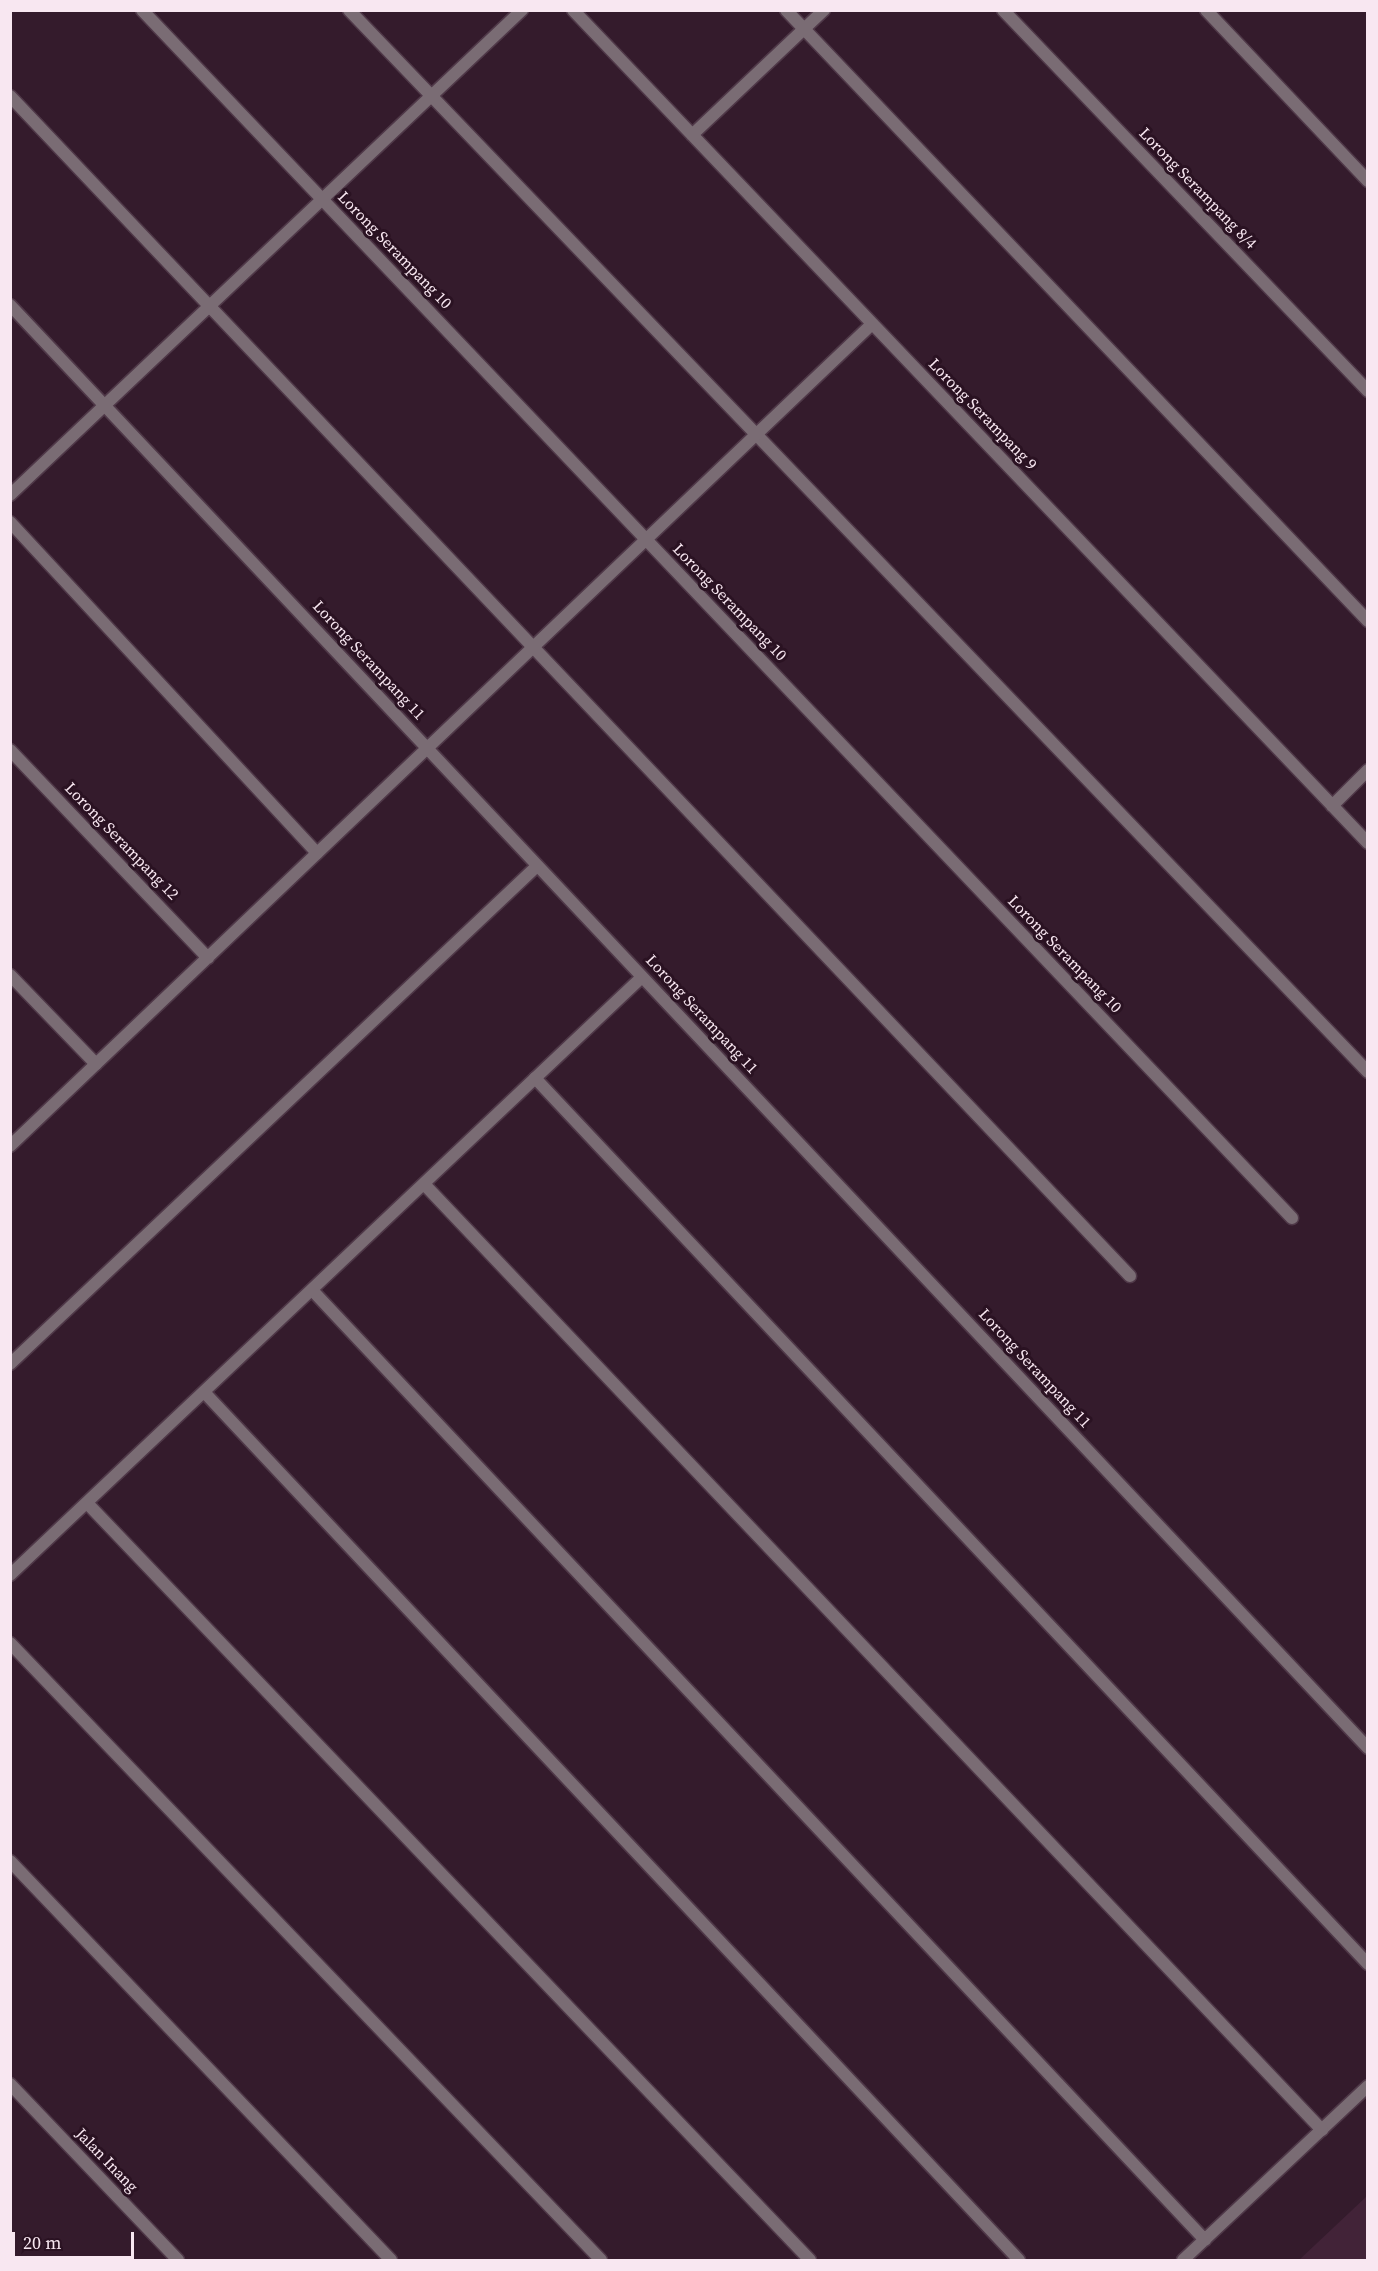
<!DOCTYPE html>
<style>
body{margin:0}
#map{position:relative;width:1378px;height:2271px;overflow:hidden;background:#341b2c;font-family:"Source Serif 4",serif}
canvas{display:block}
.frame{position:absolute;inset:0;border:12px solid #f8e7f1;pointer-events:none}
.scale{position:absolute;left:12px;top:2232px;width:122px;height:27px;box-sizing:border-box;border:3px solid #f8e7f1;border-top:0;padding-left:8px;font-size:18px;line-height:21px;white-space:nowrap;color:#f8e7f1;-webkit-text-stroke:4px #2a1222;paint-order:stroke}
</style>
<div id="map">
<canvas width="1378" height="2271"></canvas>
<div class="frame"></div>
<div class="scale">20 m</div>
</div>
<script>
const context = document.querySelector('canvas').getContext('2d');
context.lineJoin = 'round';
function fillPath(path, color) { context.fillStyle = color; context.fill(path, 'evenodd'); }
const poly = rows => new Path2D(rows.map(r => 'M' + r).join(''));
function stroke(path, color, width, dash) { context.strokeStyle = color; context.lineWidth = width; context.lineCap = dash ? 'butt' : 'round'; context.setLineDash(dash || []); context.stroke(path); }
function label(font, color, halo, rows, align = 'center') {
  context.font = font + ' "Source Serif 4",serif'; context.lineWidth = 6; context.setLineDash([]); context.textBaseline = 'middle'; context.strokeStyle = halo; context.fillStyle = color; for (const [text, x, y, turn = 0] of rows) {
    context.save(); context.translate(x, y); context.rotate((+turn || 0) * Math.PI / 180); context.textAlign = isNaN(turn) ? turn : align; if (halo) context.strokeText(text, 0, 0); context.fillText(text, 0, 0); context.restore();
  }
}
fillPath(poly([
 [1367,2196,1367,2260,1299,2260]
]), '#422338');
const service = poly([
 [349,10,1368,1072],
 [786,10,1368,621],
 [1206,10,1368,181],
 [10,96,1130,1276],
 [10,495,522,10],
 [10,522,317,853],
 [10,975,96,1064],
 [535,1078,1368,1964],
 [312,1290,1205,2240],
 [10,1364,537,866],
 [87,1503,810,2260],
 [10,1861,391,2260],
 [1183,2260,1368,2086]
]);
const minor = poly([
 [142,10,1292,1218],
 [573,10,1368,843],
 [1003,10,1368,391],
 [692,135,824,10],
 [10,305,1368,1748],
 [10,750,208,958],
 [1332,806,1368,770],
 [10,1146,872,324],
 [424,1184,1322,2130],
 [204,1392,1019,2260],
 [10,1575,642,977],
 [10,1643,601,2260],
 [10,2084,178,2260]
]);
stroke(service, '#4f3848', 15);
stroke(minor, '#4f3848', 15);
stroke(service, '#7a6c74', 12);
stroke(minor, '#7a6c74', 12);
label('16px', '#f8e7f1', '#2a1222', [
 ["Lorong Serampang 8/4",1197,189,46],
 ["Lorong Serampang 10",394,251,46],
 ["Lorong Serampang 9",982,415,46],
 ["Lorong Serampang 10",729,603,46],
 ["Lorong Serampang 11",368,661,47],
 ["Lorong Serampang 12",121,842,46],
 ["Lorong Serampang 10",1064,955,46],
 ["Lorong Serampang 11",701,1015,47],
 ["Lorong Serampang 11",1034,1369,47],
 ["Jalan Inang",106,2161,46]
]);
</script>
